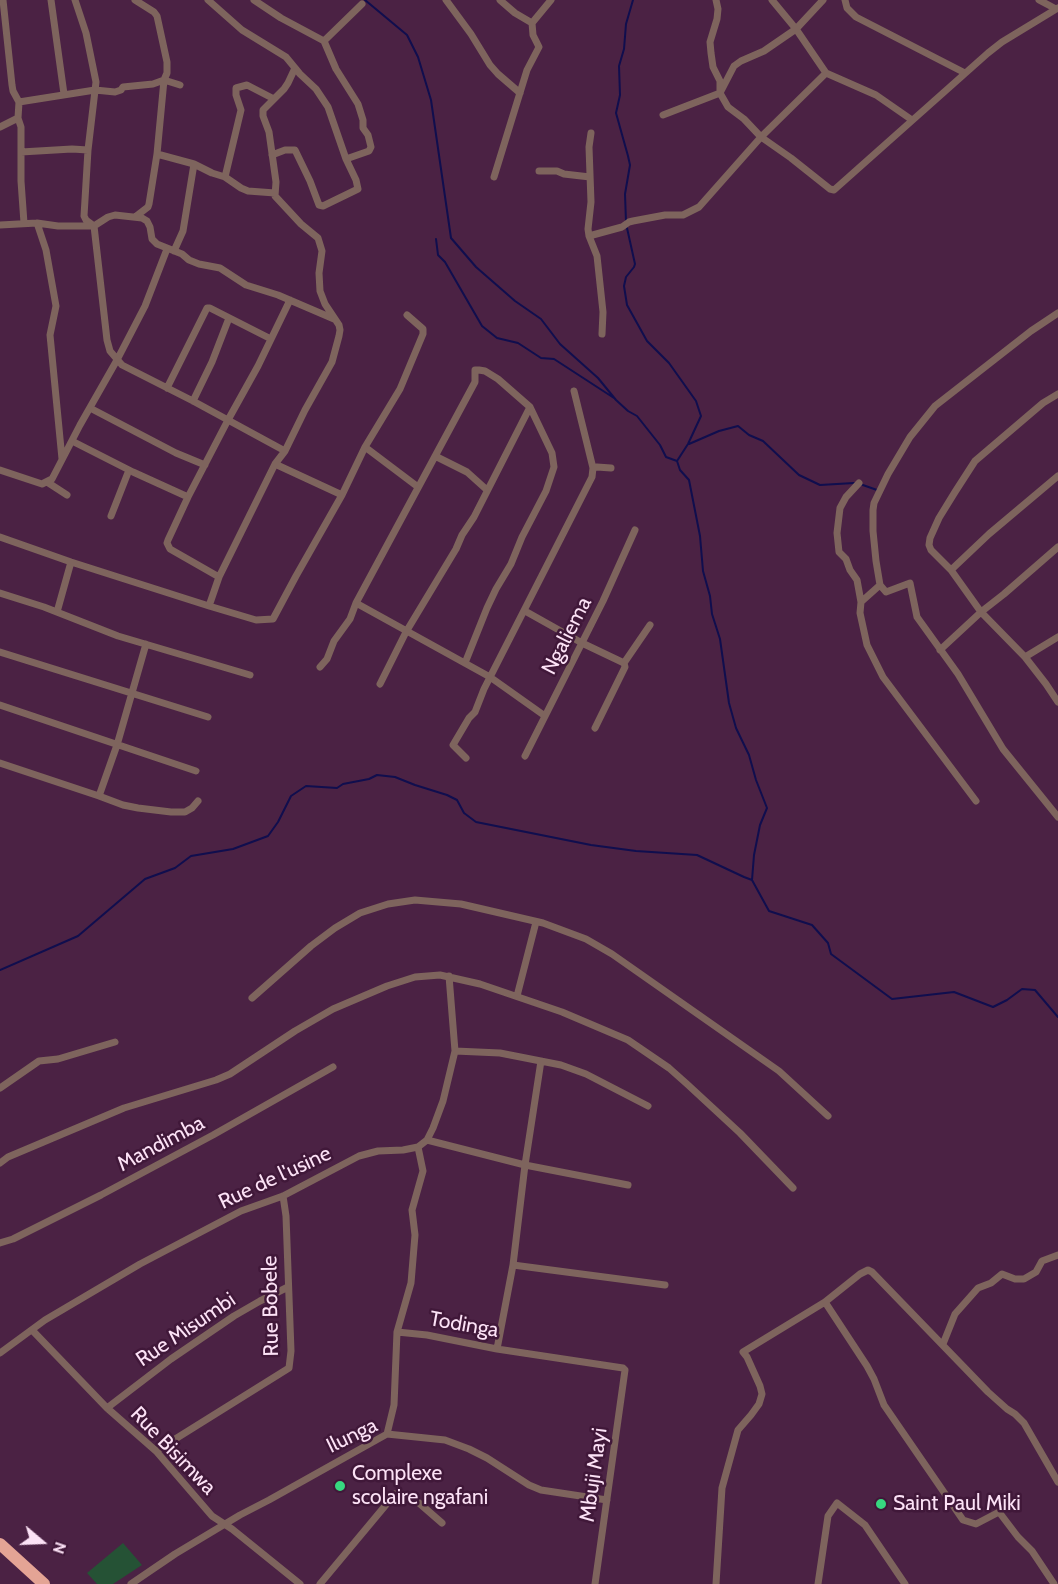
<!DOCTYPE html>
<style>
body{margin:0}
#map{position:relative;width:1058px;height:1584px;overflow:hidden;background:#4b2244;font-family:Cabin,sans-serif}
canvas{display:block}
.north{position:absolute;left:12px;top:1512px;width:60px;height:60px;-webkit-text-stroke:4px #401839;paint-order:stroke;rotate:109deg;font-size:16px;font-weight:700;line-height:24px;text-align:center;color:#fce2f6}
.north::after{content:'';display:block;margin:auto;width:21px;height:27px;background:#fce2f6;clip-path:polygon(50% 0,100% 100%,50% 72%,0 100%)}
</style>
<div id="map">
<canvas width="1058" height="1584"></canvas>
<div class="north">N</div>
</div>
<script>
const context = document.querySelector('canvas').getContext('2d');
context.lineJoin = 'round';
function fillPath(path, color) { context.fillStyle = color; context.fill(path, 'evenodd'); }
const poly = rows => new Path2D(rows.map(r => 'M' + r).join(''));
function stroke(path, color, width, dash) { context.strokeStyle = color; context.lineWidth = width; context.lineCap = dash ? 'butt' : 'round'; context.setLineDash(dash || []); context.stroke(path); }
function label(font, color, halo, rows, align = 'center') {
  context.font = font + ' Cabin,sans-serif'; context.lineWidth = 5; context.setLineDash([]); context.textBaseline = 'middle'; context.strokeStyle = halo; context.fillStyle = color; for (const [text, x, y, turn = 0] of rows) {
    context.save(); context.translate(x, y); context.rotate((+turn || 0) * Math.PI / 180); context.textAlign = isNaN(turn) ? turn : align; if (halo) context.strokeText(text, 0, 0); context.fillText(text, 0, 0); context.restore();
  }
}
fillPath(poly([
 [123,1543,142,1565,113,1584,97,1584,87,1573]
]), '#255235');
stroke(poly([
 [365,0,407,35,418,57,431,100,451,238,476,267,515,301,541,319,560,344,598,378,616,400,628,411,637,416,660,445,666,457,677,461],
 [626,222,625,194,630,165,628,156,616,113,620,95,619,66,624,49,626,24,633,0],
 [627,228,635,264,634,267,626,277,624,286,627,305,647,341,669,363,696,401,701,416,688,444,677,461],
 [436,239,438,255,445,262,482,326,497,338,518,343,541,358,554,359,614,398],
 [689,444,719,431,738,426,749,435,763,441,799,475,820,485,854,483],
 [677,461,680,470,689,480,700,536,703,571,710,596,712,614,720,639,729,703,736,728,749,755,756,780,767,808,760,825,754,855,752,880,769,911,812,925,828,943,831,954,892,999,954,992,993,1007,1007,1000,1022,989,1035,990,1058,1017],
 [860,484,877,490],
 [0,970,78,936,145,879,175,868,191,856,233,849,268,836,278,822,291,796,306,786,337,788,343,784,369,779,377,775,395,777,415,785,447,795,457,800,464,813,476,822,591,845,636,851,697,855,744,877,752,880]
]), '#100e4e', 2);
stroke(poly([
 [3,0,12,85,13,91,19,102,18,118,21,127,21,181,24,223],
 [51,0,64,94],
 [75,0,86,33,96,82,88,150,84,216,86,220,94,226,107,340,110,351,122,365,193,401,285,451],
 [135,0,154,12,157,16,167,62,167,73,164,80,157,154,149,204,148,207,135,217],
 [208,0,242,30,286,57,300,74,316,89,328,107,346,159,356,180,358,189,323,206,319,205,310,181,295,150,285,150,272,155],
 [254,0,281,18,324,41,336,69,358,104,363,120,363,128,368,135,371,147,369,151,346,159],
 [446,0,471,34,490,65,498,74,520,93],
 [500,0,515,13,532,23],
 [716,0,718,9,717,19,710,42,711,53,713,67,720,81,720,93,728,107,744,119,761,137,791,158,830,189,834,190,988,53,1002,42,1058,8],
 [772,0,796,29,826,73,876,95,912,120],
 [845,0,847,8,856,17,965,73],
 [1039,0,1056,9],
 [324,41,362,4],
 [19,102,95,90,115,92,121,90,123,87,153,84,164,80,180,85],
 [663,115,720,93,734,66,741,61,764,51,796,29,823,0],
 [0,127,18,118],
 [591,133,589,147,591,202,588,229,589,236,597,256,603,312,602,334],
 [21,152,72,149,88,150],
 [157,154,194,164,212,173,225,177,241,188,248,191,275,193],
 [539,171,557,171,564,174,590,177],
 [225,177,241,110,236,95,236,88,247,85,274,99],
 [494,177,527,70,539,47,533,35,532,23,551,0],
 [37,223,58,226,94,226,108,217,115,215,142,218,147,221,150,227,152,239,157,244,182,254,189,260,199,264,220,268,246,285,278,295,334,319],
 [0,225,37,223,46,250,56,306,50,335,62,459],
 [589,236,622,227,629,222,633,221,665,215,683,215,699,207,761,137,826,73],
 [174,251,183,231,194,164],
 [290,300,258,366,228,420,188,497,168,540,167,543,170,549,219,577,275,464,285,451,305,410,332,362,339,336,340,330,339,325,325,304,320,291,319,273,322,251,318,238,301,224,275,196,276,182,269,132,263,116,263,110,284,89,288,83,295,68],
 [1058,313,1031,331,935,406,910,437,888,474,874,503,873,510,873,531,876,561,880,585,886,592,910,583,917,617,958,674,1003,749,1058,817],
 [167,388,207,308,210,308,271,339],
 [574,391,593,468],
 [1058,394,1043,403,975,461,955,492,939,518,930,538,929,545,931,550,951,570,981,612,1025,657,1046,684,1058,702],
 [193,401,212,362,229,318],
 [90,408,176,453,205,465],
 [72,441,133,472,188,497],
 [365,447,418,487],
 [435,456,467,472,487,490],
 [275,464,342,495,365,447,400,389,423,334,423,329,407,315],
 [0,470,42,484,52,479,80,425,117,360,145,306,167,249],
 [47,482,67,495],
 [859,483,846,497,840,508,837,533,839,552,846,559,850,570,857,580,861,602],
 [111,516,129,470],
 [0,537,71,562,209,606,219,577],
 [951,570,989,534,1058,476],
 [880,585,861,602,860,613,867,645,883,677,976,801],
 [0,593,44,607,118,636,250,675],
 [356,603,490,677,545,716],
 [209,606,256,620,273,619,296,576,342,495],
 [525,611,582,643,624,663,625,667,595,728],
 [57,612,71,562],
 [940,650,981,612,1004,594,1058,547],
 [0,652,208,717],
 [1025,657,1058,637],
 [624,663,650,625],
 [320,667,327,659,334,641,350,619,356,603,475,382,475,370,479,370,485,371,498,379,530,407,552,453,554,467,546,491,522,537,511,564,496,589,487,608,465,663],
 [380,684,406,632,456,549,462,535,474,517,530,407],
 [0,705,196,771],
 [525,756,603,601,635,530],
 [466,758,453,745,469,718,475,712,484,689,592,477,593,468,597,467,611,468],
 [0,763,99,796,117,745,146,644],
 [99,796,123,805,138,808,171,812,185,812,192,808,198,801],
 [517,996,536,922],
 [252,998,311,946,335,928,360,913,388,904,415,900,461,904,543,923,586,939,612,954,779,1071,828,1116],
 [455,1051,500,1053,561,1065,586,1074,648,1106],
 [0,1088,39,1061,58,1059,115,1042],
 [427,1140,525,1165,628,1185],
 [0,1163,8,1157,124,1108,216,1080,230,1074,295,1031,333,1009,387,986,415,977,440,975,480,984,562,1012,628,1040,669,1068,687,1084,740,1133,793,1188],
 [0,1243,13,1239,101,1195,213,1135,333,1067],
 [513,1265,665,1285],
 [825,1302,867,1366,874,1379,884,1405,963,1520,976,1524,999,1512,1018,1537,1032,1551,1054,1584],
 [32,1330,107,1408,156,1451,212,1516,232,1529,300,1584],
 [397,1332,411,1283,415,1235,412,1210,423,1171,418,1147],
 [943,1344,955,1314,978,1288,991,1283,1002,1274,1015,1279,1024,1279,1036,1272,1042,1261,1058,1255],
 [497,1349,513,1265,525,1165,541,1061],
 [0,1353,45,1320,140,1264,241,1211,283,1196,359,1156,378,1151,403,1150,418,1147,427,1140,433,1128,443,1101,455,1051,449,976],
 [107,1408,171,1359,234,1316,260,1301,288,1287],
 [387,1434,394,1405,397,1332,427,1335,497,1349,623,1368,625,1370,595,1584],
 [156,1451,289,1368,291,1351,286,1216,283,1196],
 [131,1584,175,1554,240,1515,269,1500,387,1434,445,1440,469,1449,487,1458,529,1485,541,1490,607,1500],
 [320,1584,395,1494,399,1493,419,1503,442,1523],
 [716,1584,722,1488,738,1430,751,1415,759,1404,762,1394,760,1386,747,1357,743,1352,825,1302,860,1274,868,1270,872,1272,988,1392,1007,1409,1015,1414,1024,1423,1058,1482],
 [818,1584,828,1516,837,1503,865,1525,905,1584]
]), '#7e645d', 7);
stroke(poly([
 [0,1544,44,1584]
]), '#e4a495', 12);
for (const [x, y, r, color] of [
 [340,1486,6,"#37d880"],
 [881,1504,6,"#37d880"]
]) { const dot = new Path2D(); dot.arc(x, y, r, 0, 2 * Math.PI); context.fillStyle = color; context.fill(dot); stroke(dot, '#401839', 2); }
label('21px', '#fce2f6', '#401839', [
 ["Ngaliema",567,636,-63],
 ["Mandimba",161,1144,-28],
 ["Rue de l'usine",275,1178,-25],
 ["Rue Bobele",271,1306,-91],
 ["Todinga",464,1325,10],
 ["Rue Misumbi",186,1330,-34],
 ["Ilunga",352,1436,-26],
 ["Rue Bisimwa",173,1451,46],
 ["Mbuji Mayi",594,1475,-82]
]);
label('21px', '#fce2f6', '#401839', [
 ["Complexe",352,1474],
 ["scolaire ngafani",352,1498],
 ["Saint Paul Miki",893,1504]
], 'left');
</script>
